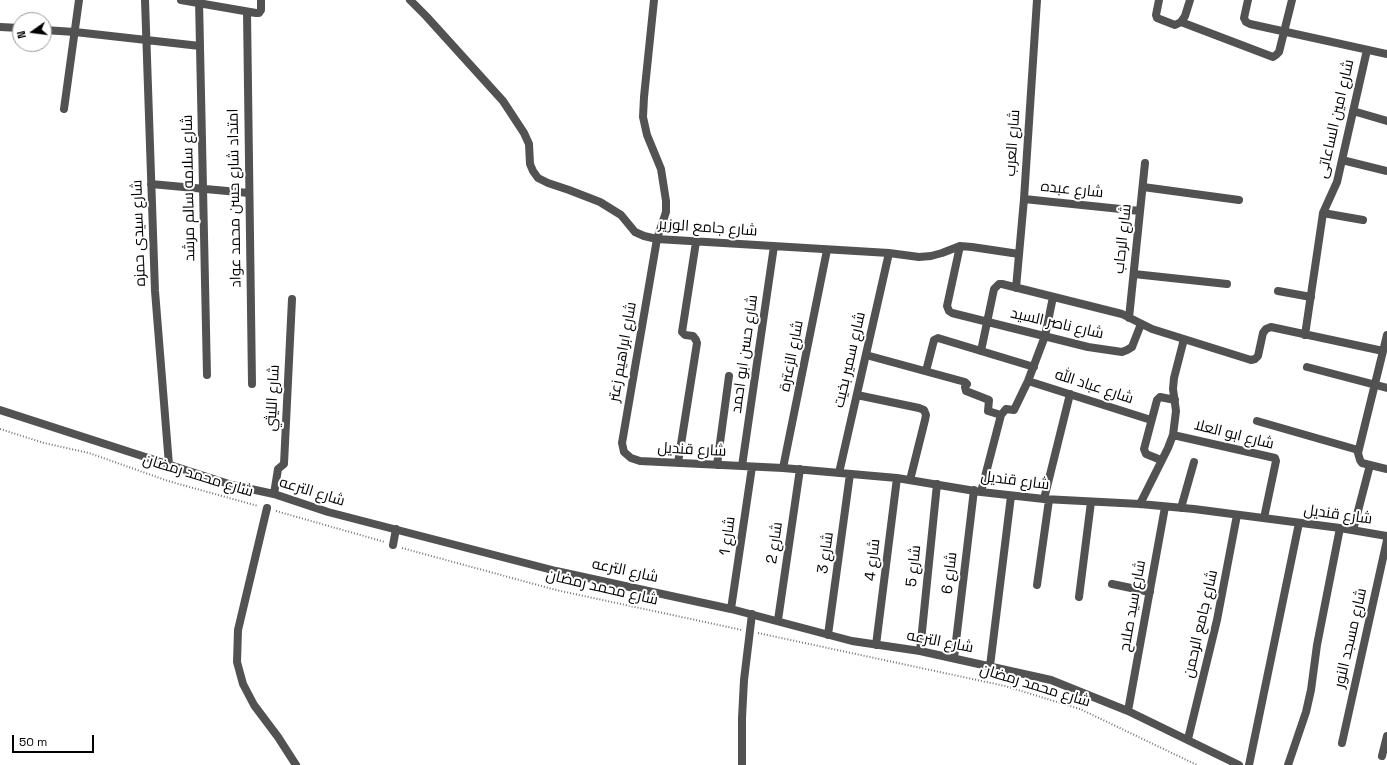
<!DOCTYPE html>
<meta charset="utf-8">
<style>
body{margin:0}
#map{position:relative;width:1387px;height:765px;overflow:hidden;background:#fff;font-family:"Space Grotesk",sans-serif}
canvas{display:block}
.north{position:absolute;left:12px;top:12px;width:40px;height:40px;box-sizing:border-box;background:#fff;border:1px solid #999;border-radius:50%;rotate:256deg;font-size:11px;font-weight:700;line-height:16px;text-align:center;color:#000}
.north::after{content:'';display:block;margin:auto;width:14px;height:18px;background:#000;clip-path:polygon(50% 0,100% 100%,50% 72%,0 100%)}
.scale{position:absolute;left:12px;top:735px;width:82px;height:18px;box-sizing:border-box;border:2px solid #000;border-top:0;padding-left:5px;font-size:12px;line-height:14px;white-space:nowrap;color:#000;-webkit-text-stroke:3px #fff;paint-order:stroke}
</style>
<div id="map">
<canvas width="1387" height="765"></canvas>
<div class="north">N</div>
<div class="scale">50 m</div>
</div>
<script>
const context = document.querySelector('canvas').getContext('2d');
context.lineJoin = 'round';
const poly = rows => new Path2D(rows.map(r => 'M' + r).join(''));
function stroke(path, color, width, dash) { context.strokeStyle = color; context.lineWidth = width; context.lineCap = dash ? 'butt' : 'round'; context.setLineDash(dash || []); context.stroke(path); }
function label(font, color, halo, rows, align = 'center') {
  context.font = font + ' "Space Grotesk",Cairo,sans-serif'; context.lineWidth = 4; context.setLineDash([]); context.textBaseline = 'middle'; context.strokeStyle = halo; context.fillStyle = color; for (const [text, x, y, turn = 0] of rows) {
    context.save(); context.translate(x, y); context.rotate((+turn || 0) * Math.PI / 180); context.textAlign = isNaN(turn) ? turn : align; if (halo) context.strokeText(text, 0, 0); context.fillText(text, 0, 0); context.restore();
  }
}
stroke(poly([
 [0,429,44,443,89,453,168,481,258,506],
 [276,511,385,542],
 [402,548,556,590,742,630],
 [758,633,1005,686,1080,709,1197,765]
]), '#747474', 2, [1, 2]);
stroke(poly([
 [145,0,155,291,169,465],
 [181,0,256,13,259,13,261,10,261,0],
 [199,0,207,375],
 [410,0,426,16,503,101,524,133,529,144,530,164,533,171,538,178,548,183,569,190,600,202,621,215,635,232,644,236,657,239,889,253,919,257,931,256,942,253,960,246,972,247,1019,254],
 [654,0,644,97,643,117,647,135,661,169,666,201,666,212,657,239,622,443,624,452,631,458,640,461,783,468,897,478,981,492,1044,499,1140,504,1194,509,1340,528,1387,536],
 [1159,0,1156,15,1157,18,1175,25,1181,22,1185,16,1190,0],
 [1248,0,1244,18,1246,22,1250,24,1387,54],
 [247,12,252,384],
 [1181,22,1273,57,1276,55,1279,52,1292,0],
 [0,27,20,28],
 [44,30,75,32,200,46],
 [64,109,79,0],
 [1353,111,1387,121],
 [1342,160,1387,171],
 [151,184,249,193],
 [1143,187,1239,200],
 [1024,199,1140,211],
 [1323,213,1363,220],
 [960,246,947,306,949,311,952,313,1088,347,1122,352,1127,350,1132,347,1141,324],
 [1134,274,1227,284],
 [1016,288,1024,199,1037,0],
 [1278,291,1311,297],
 [1129,318,1145,163],
 [1305,335,1323,213,1337,182,1367,50],
 [1387,335,1358,453,1360,460,1362,463,1387,469],
 [981,351,994,289,999,284,1002,284,1122,314,1152,329,1251,360,1255,359,1258,356,1263,333,1266,329,1271,327,1383,351],
 [866,355,965,382,967,384,965,387,966,391,989,400,988,411,1001,415,1006,409,1014,410,1028,381,1045,336,1053,297],
 [1307,367,1387,388],
 [926,371,934,340,938,338,1034,367],
 [1028,381,1151,420],
 [857,395,919,408,924,410,926,415,925,420,910,480],
 [0,410,232,485,274,494,328,512,556,571,731,609,852,641,920,651,1051,680,1128,711,1239,765],
 [1257,421,1358,450],
 [1173,435,1275,458,1276,461,1264,518],
 [1161,460,1146,454,1144,449,1157,400,1160,397,1175,400],
 [678,463,697,343,696,340,693,336,685,335,682,332,696,242],
 [717,465,729,376],
 [742,466,774,246],
 [783,468,827,250],
 [839,473,889,253],
 [981,492,1001,415],
 [274,494,278,469,284,464,292,299],
 [1044,499,1070,394],
 [1140,504,1168,448,1173,435,1176,411,1173,389,1174,378,1184,339],
 [267,508,238,630,237,662,243,684,254,705,278,737,296,765],
 [1181,508,1194,462],
 [1353,530,1370,465],
 [393,545,396,529],
 [1112,584,1150,592],
 [1037,585,1049,500],
 [1079,597,1091,502],
 [731,609,752,467],
 [778,620,800,469],
 [828,635,850,474],
 [876,645,897,478],
 [920,651,937,484],
 [954,658,974,490],
 [990,666,1011,496],
 [1128,711,1165,507],
 [1188,739,1217,620,1237,515],
 [1342,743,1387,540],
 [1382,756,1387,736],
 [742,765,742,718,744,680,752,614],
 [1249,765,1299,523],
 [1288,765,1306,712,1311,690,1317,645,1340,528]
]), '#525252', 8);
label('15px', '#000', '#fff', [
 ["شارع امين الساعاتى",1336,119,-77],
 ["شارع العرب",1013,143,-86],
 ["شارع سلامه سالم مرشد",189,188,-91],
 ["شارع عبده",1072,190,6],
 ["امتداد شارع حسن محمد عواد",235,198,-91],
 ["شارع جامع الوزير",708,228,4],
 ["شارع سيدى حمزه",139,233,-92],
 ["شارع الرحاب",1123,239,-84],
 ["شارع ناصر السيد",1057,324,13],
 ["شارع ابراهيم زعتر",623,352,-80],
 ["شارع حسن ابو احمد",745,354,-82],
 ["شارع الزعترة",792,356,-79],
 ["شارع سمير بخيت",850,360,-77],
 ["شارع عباد الله",1094,387,18],
 ["شارع الليثي",273,398,-87],
 ["شارع ابو العلا",1234,435,14],
 ["شارع قنديل",692,450,3],
 ["شارع محمد رمضان",198,476,17],
 ["شارع قنديل",1015,481,7],
 ["شارع الترعه",312,492,17],
 ["شارع قنديل",1338,515,8],
 ["شارع 1",728,536,-82],
 ["شارع 2",775,543,-82],
 ["شارع 3",826,553,-82],
 ["شارع 4",873,560,-83],
 ["شارع 5",914,566,-84],
 ["شارع الترعه",625,571,12],
 ["شارع 6",950,573,-83],
 ["شارع محمد رمضان",602,588,13],
 ["شارع سيد صلاح",1133,606,-80],
 ["شارع جامع الرحمن",1201,624,-77],
 ["شارع مسجد النور",1351,638,-77],
 ["شارع الترعه",940,642,11],
 ["شارع محمد رمضان",1035,686,17]
]);
</script>
